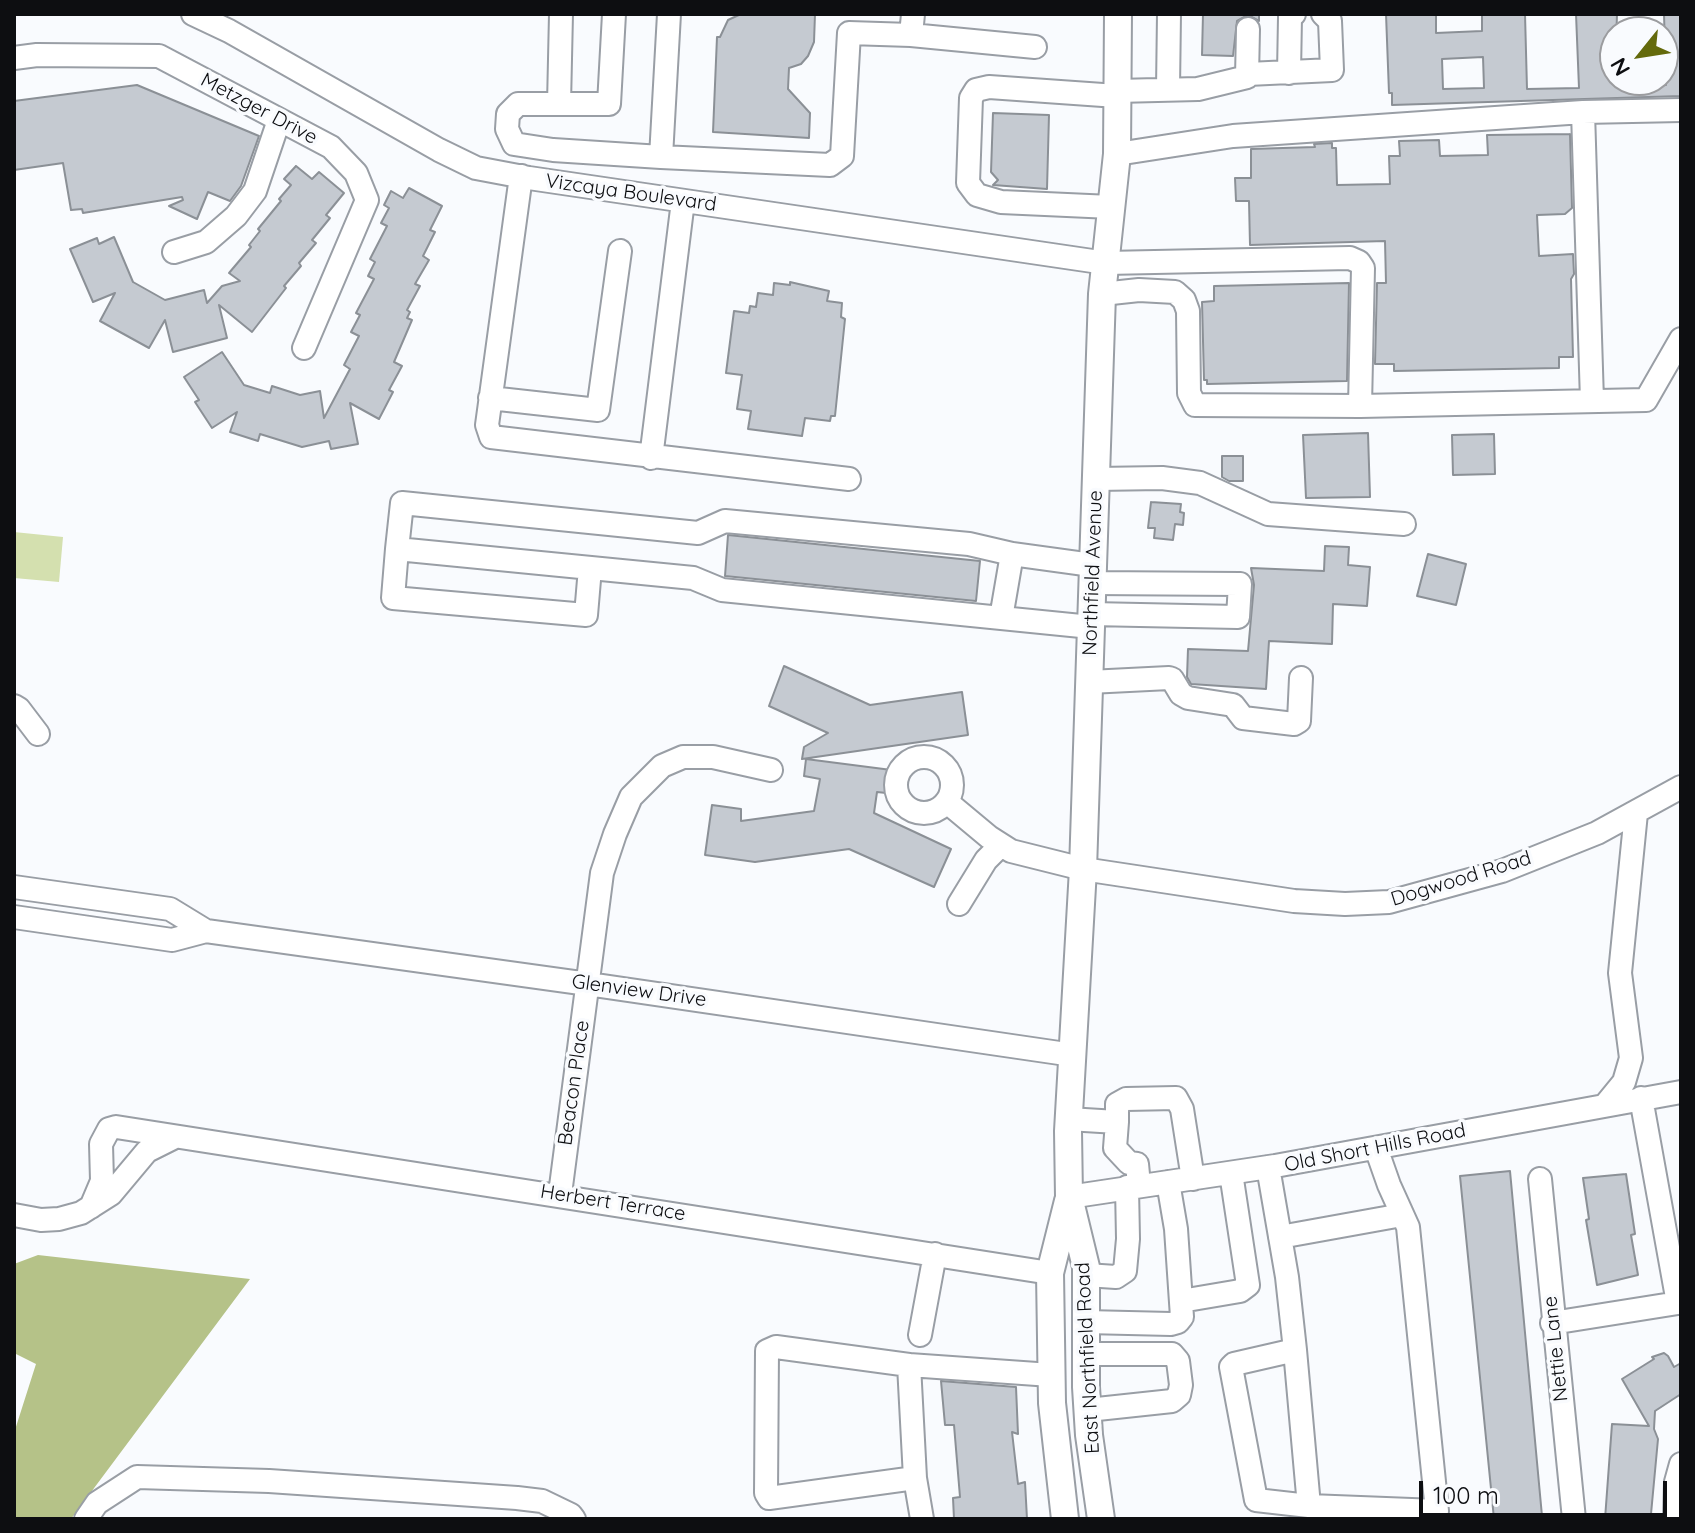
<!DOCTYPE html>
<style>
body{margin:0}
#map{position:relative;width:1695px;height:1533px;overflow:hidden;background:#f9fbfe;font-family:Quicksand,sans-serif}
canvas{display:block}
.frame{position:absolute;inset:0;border:16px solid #0d0e11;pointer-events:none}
.north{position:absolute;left:1599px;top:16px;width:80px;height:80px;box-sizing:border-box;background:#f9fbfe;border:2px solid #9b9c9f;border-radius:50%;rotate:240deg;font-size:22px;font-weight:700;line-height:32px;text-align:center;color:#0d0e11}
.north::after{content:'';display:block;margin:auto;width:28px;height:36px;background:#646a0c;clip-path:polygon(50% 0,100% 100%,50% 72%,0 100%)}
.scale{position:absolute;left:1419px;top:1481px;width:248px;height:36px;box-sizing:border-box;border:4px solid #0d0e11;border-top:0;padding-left:10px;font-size:24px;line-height:28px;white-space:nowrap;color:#0d0e11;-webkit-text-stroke:6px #f9fbfe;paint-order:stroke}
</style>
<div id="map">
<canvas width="1695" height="1533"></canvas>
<div class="frame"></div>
<div class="north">N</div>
<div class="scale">100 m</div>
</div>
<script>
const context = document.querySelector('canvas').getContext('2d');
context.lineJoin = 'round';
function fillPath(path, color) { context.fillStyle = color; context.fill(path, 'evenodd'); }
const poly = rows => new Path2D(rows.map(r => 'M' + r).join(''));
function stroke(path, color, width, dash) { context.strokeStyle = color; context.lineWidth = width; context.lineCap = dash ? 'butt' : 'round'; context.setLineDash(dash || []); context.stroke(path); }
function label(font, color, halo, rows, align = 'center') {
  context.font = font + ' Quicksand,sans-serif'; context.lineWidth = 7; context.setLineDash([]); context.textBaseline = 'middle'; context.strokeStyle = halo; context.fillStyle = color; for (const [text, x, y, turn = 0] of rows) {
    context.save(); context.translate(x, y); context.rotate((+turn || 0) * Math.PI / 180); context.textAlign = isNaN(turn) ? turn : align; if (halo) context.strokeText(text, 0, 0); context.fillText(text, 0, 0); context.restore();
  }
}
fillPath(poly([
 [14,532,63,537,59,582,14,578]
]), '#d4e0af');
fillPath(poly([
 [38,1255,250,1279,71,1519,14,1519,14,1433,36,1364,14,1353,14,1264]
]), '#b5c288');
const building = poly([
 [741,14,815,14,814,42,808,56,801,64,789,68,788,89,810,113,809,138,713,132,717,37,720,37,728,20,741,14],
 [1203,14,1259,14,1259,21,1248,15,1237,21,1233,56,1202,55,1203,14],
 [1386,14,1436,14,1436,33,1482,31,1482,14,1525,14,1527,89,1579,88,1576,14,1617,14,1615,80,1619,80,1620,86,1666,85,1664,14,1681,14,1681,96,1392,105,1392,93,1389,93,1386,14],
 [1483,57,1484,88,1443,89,1442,59,1483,57],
 [137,85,259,136,241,186,230,201,208,192,197,219,169,206,183,200,182,197,83,213,82,209,71,210,63,163,14,170,14,101,137,85],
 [993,113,1049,115,1047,189,993,185,998,180,991,172,993,113],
 [1570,134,1572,208,1565,214,1537,215,1539,256,1573,254,1574,274,1571,279,1573,357,1559,357,1559,368,1394,371,1394,364,1375,364,1377,283,1386,283,1385,241,1250,245,1249,201,1236,201,1235,178,1251,178,1251,149,1315,147,1314,144,1332,143,1332,148,1336,148,1337,185,1390,184,1389,156,1400,156,1399,141,1439,140,1440,156,1488,155,1487,135,1570,134],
 [296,166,312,179,319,172,344,193,326,215,330,218,312,240,316,243,299,263,301,266,284,286,286,288,252,332,219,305,227,338,173,352,165,320,149,348,100,321,115,293,93,302,70,249,97,238,99,244,114,237,133,282,165,300,204,290,207,303,222,286,240,281,229,273,251,247,249,245,260,231,258,229,281,201,279,199,291,185,284,179,296,166],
 [409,188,442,206,430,230,435,232,423,256,429,260,415,284,420,286,407,310,410,312,407,318,412,320,394,362,402,366,389,390,393,392,379,419,350,403,358,444,331,449,329,441,302,447,260,434,258,441,230,432,237,412,212,428,195,402,199,400,184,377,222,352,244,385,270,393,272,386,300,395,320,391,324,418,350,369,344,365,359,336,351,332,360,315,356,313,374,279,368,276,375,262,370,259,387,226,381,223,389,208,384,205,391,191,403,198,409,188],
 [790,282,829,291,827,301,842,303,841,317,845,319,835,416,831,416,830,421,805,418,802,436,748,429,751,411,737,409,742,375,726,373,734,311,749,313,750,306,756,307,758,293,773,295,774,283,790,285,790,282],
 [1349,283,1347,381,1207,384,1207,380,1204,380,1202,302,1214,301,1214,286,1349,283],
 [1368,433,1370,497,1306,498,1303,435,1368,433],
 [1494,434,1495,474,1453,475,1452,435,1494,434],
 [1222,456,1243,456,1243,481,1229,481,1222,477,1222,456],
 [1151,502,1181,504,1180,512,1184,513,1183,525,1175,524,1173,540,1154,538,1155,528,1148,528,1151,502],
 [728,535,980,561,976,601,725,576,728,535],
 [1325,546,1349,547,1348,565,1370,567,1367,606,1333,604,1332,644,1269,641,1266,689,1191,684,1187,677,1188,649,1248,651,1254,585,1251,568,1324,571,1325,546],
 [1428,554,1466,564,1456,605,1417,596,1428,554],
 [784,666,870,705,962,692,968,735,802,759,804,747,828,733,769,706,784,666],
 [806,759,907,772,905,795,877,792,874,813,951,849,934,887,849,849,755,862,705,855,712,805,741,809,741,821,814,811,820,779,804,776,806,759],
 [1510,1171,1542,1516,1494,1519,1460,1176,1510,1171],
 [1626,1174,1635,1234,1631,1235,1638,1275,1597,1285,1586,1220,1589,1219,1583,1178,1626,1174],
 [1664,1353,1668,1356,1674,1367,1681,1363,1681,1394,1655,1411,1654,1429,1658,1439,1651,1514,1648,1519,1605,1519,1612,1424,1649,1426,1622,1379,1654,1359,1652,1357,1664,1353],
 [941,1381,1016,1387,1018,1434,1012,1432,1018,1484,1025,1482,1027,1519,954,1519,953,1498,960,1497,954,1425,945,1425,941,1381]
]);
fillPath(building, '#c5cad1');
stroke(building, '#8b9096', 2);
const minor = poly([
 [193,14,229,31,439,150,476,168,529,178,1106,263,1350,258,1359,262,1363,268,1360,406],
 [614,14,609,104,518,104,508,114,507,129,514,144,553,150,661,157],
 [669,14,661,157,830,165,842,156,849,33,911,35,1035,47],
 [911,35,913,14],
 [14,58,37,55,159,56,331,147,356,173,367,200,304,348],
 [1289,73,1290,17,1294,14],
 [1248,74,1332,70,1330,21,1323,14],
 [1168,89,1169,14],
 [1117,91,1198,89,1247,77,1248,29],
 [559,104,561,14],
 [1583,112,1592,401],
 [1117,154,1233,136,1583,112,1681,110],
 [521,176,487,425,491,437,849,479],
 [1111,207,1001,202,977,195,968,183,971,98,976,90,989,87,1117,96],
 [174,252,206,242,236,216,255,191,279,120],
 [1102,294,1139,290,1175,292,1184,300,1188,311,1189,393,1195,405,1360,406,1646,400,1681,339],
 [490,398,598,410,620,251],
 [651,458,683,201],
 [1096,479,1162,478,1200,483,1268,514,1404,524],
 [397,549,393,598,586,615,590,568],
 [1091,614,1238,617,1240,584,1091,583],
 [1001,618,1012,554],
 [1091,627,722,590,693,578,397,549,402,503,698,533,725,521,969,544,1012,554,1092,565],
 [1089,682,1169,678,1172,679,1181,694,1188,698,1233,705,1243,718,1294,724,1299,721,1301,678],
 [14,706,19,709,38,734],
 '896 785a28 28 0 1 1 56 0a28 28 0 1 1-56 0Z',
 [947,802,989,837,1011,851,1083,869,1294,901,1345,904,1389,902,1502,871,1597,833,1681,787],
 [14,887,170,909,206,931],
 [959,904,986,860,1001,845],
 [14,917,172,940,206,931,588,984,1073,1055],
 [1606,1104,1624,1082,1631,1058,1620,973,1636,813],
 [1068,1119,1117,1122,1115,1148,1129,1163,1137,1164,1139,1185],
 [1117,1122,1117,1104,1126,1099,1176,1098,1182,1109,1193,1179],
 [1268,1167,1287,1277,1295,1350,1234,1364,1231,1367,1256,1500,1309,1506,1437,1511,1408,1227,1389,1185,1376,1148],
 [1540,1179,1574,1519],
 [560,1194,602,873,615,834,631,797,662,766,683,757,713,757,771,770],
 [1069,1197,1275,1166,1681,1092],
 [91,1207,102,1181,101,1144,109,1129,116,1127,1050,1273],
 [14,1215,41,1220,59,1219,81,1213,111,1194,147,1151,175,1137],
 [1280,1237,1402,1215],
 [1086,1275,1116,1277,1125,1271,1128,1239,1127,1187],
 [1181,1301,1240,1291,1248,1285,1231,1173],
 [1086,1322,1171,1324,1178,1322,1182,1317,1176,1229,1168,1182],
 [1552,1323,1678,1303,1641,1098],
 [920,1335,935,1254],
 [1295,1350,1309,1506],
 [1086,1354,1172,1354,1178,1361,1181,1385,1179,1395,1172,1401,1088,1410],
 [909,1365,776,1347,767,1351,766,1493,769,1498,915,1478],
 [86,1519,97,1503,137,1477,269,1481,517,1498,542,1501,571,1515,574,1519],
 [922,1519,915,1478,909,1365,1051,1375],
 [1675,1519,1676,1482,1681,1464]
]);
const major = poly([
 [1065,1519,1052,1403,1050,1273,1068,1201],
 [1101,1519,1089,1435,1086,1387,1086,1267,1069,1197,1068,1131,1083,869,1102,294,1117,154,1118,14]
]);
stroke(minor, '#999ea5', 26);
stroke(major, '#999ea5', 30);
stroke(minor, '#fff', 22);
stroke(major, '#fff', 26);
label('20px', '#0d0e11', '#f9fbfe', [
 ["Metzger Drive",259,109,28],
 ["Vizcaya Boulevard",631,193,8],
 ["Northfield Avenue",1093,573,-88],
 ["Dogwood Road",1461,879,-17],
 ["Glenview Drive",639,991,8],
 ["Beacon Place",574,1083,-82],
 ["Old Short Hills Road",1375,1148,-11],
 ["Herbert Terrace",613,1203,9],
 ["Nettie Lane",1556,1349,-96],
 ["East Northfield Road",1088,1358,-93]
]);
</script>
